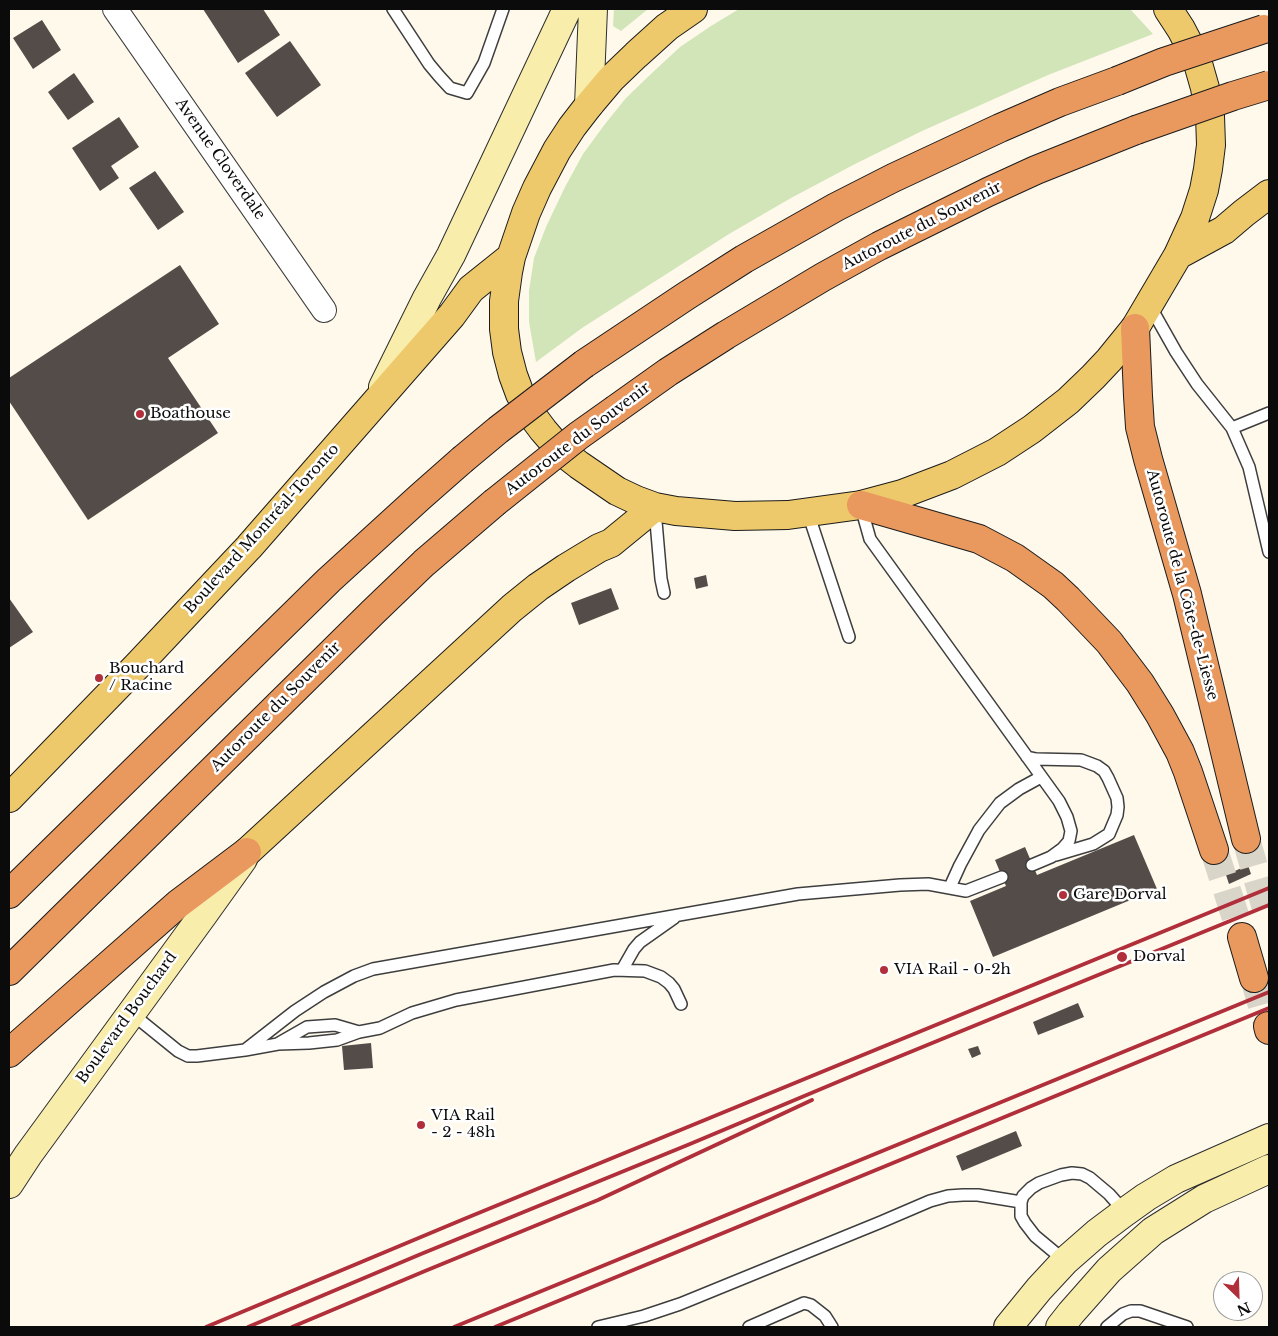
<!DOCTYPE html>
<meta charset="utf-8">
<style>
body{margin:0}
#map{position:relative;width:1278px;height:1336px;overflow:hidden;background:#fef9eb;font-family:"Libre Baskerville",serif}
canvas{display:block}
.frame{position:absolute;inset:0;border:10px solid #0b0b0b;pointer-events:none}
.north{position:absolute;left:1213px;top:1271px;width:50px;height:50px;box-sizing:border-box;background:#fff;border:1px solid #9d9d9d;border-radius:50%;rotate:156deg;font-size:14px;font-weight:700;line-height:20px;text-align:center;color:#0b0b0b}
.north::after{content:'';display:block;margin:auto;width:18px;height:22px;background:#b02f3a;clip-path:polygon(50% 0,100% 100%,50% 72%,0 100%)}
</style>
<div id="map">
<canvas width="1278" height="1336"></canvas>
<div class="frame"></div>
<div class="north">N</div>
</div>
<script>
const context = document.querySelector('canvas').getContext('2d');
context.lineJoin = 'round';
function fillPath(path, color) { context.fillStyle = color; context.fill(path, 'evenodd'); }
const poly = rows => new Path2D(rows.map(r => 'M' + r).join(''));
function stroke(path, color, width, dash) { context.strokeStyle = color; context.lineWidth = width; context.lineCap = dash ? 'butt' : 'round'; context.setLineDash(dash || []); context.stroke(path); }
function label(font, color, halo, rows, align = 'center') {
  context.font = font + ' "Libre Baskerville",serif'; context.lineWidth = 5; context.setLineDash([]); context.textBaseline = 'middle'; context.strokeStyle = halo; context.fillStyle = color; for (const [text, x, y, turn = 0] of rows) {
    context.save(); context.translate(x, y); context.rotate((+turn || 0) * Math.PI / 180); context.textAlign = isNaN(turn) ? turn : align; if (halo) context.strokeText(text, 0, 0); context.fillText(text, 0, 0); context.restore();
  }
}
fillPath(poly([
 [614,9,648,9,621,31,613,26],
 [739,9,1130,9,1153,34,1048,75,922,131,855,164,791,198,729,234,582,328,536,362,529,322,529,291,534,258,546,227,565,187,583,154,605,124,626,98,652,73,680,47,711,26]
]), '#d1e5b8');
fillPath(poly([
 [203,9,263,9,280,35,238,63],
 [42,20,61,50,33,69,13,38],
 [290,41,321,85,277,117,245,73],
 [74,73,94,102,68,120,48,92],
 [119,117,139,147,111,166,119,178,100,191,72,148],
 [155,171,184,212,158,230,129,188],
 [180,265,219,324,168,358,218,433,88,520,9,401,9,378],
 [706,575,708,586,696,589,694,578],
 [611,588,619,609,579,625,571,603],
 [9,598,33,632,9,648],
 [1134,835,1157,889,993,957,970,901,1006,886,995,860,1025,847,1037,875],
 [1248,865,1251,874,1229,884,1226,875],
 [1078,1003,1084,1017,1038,1035,1033,1022],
 [371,1043,373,1068,344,1070,342,1046],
 [978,1046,981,1054,972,1058,968,1049],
 [1016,1131,1022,1146,962,1171,956,1156]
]), '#534c49');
stroke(poly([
 [1246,839,1269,919],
 [1214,850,1242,937],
 [1254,978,1268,1026]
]), '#dad5c9', 28, [28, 14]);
const lane = poly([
 [393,9,429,64,439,76,450,88,467,93,484,63,503,9],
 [1150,306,1176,352,1197,384,1232,428,1249,467,1269,552],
 [1232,428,1269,413],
 [861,507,870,539,1059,801,1067,817,1071,831,1069,841,1062,849,1051,857,1032,865],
 [655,510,661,579,664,593],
 [808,513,849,637],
 [1027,757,1036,759,1081,760,1097,766,1104,771,1108,778,1117,798,1118,807,1117,815,1109,834,1093,844,1056,855],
 [950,887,960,865,979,830,1000,803,1019,789,1041,777],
 [622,970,634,949,640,942,674,918],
 [131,1013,178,1051,188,1056,197,1056,245,1050,278,1044,309,1043,337,1040,359,1032,380,1028,412,1013,456,1000,614,970,645,971,661,977,669,983,674,989,681,1004],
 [279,1043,307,1027,335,1025,359,1032],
 [245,1050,295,1011,324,992,354,976,373,969,798,894,900,885,928,884,966,891,1002,877],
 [1065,1261,1035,1236,1025,1223,1021,1216,1021,1202,1023,1196,1031,1188,1039,1183,1061,1175,1072,1173,1082,1174,1090,1178,1109,1194,1125,1212],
 [598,1327,644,1316,680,1304,881,1222,930,1201,948,1196,963,1195,978,1195,1021,1202],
 [749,1327,804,1303,811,1305,825,1316,832,1327],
 [1107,1327,1123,1314,1131,1311,1140,1311,1187,1327]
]);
const street = poly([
 [115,9,324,310]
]);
const secondary = poly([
 [589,105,593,9],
 [383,387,427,298,451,255,567,9],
 [9,1184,28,1155,203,915,243,859],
 [1008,1327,1039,1289,1065,1261,1097,1233,1125,1212,1146,1197,1176,1179,1269,1138],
 [1060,1327,1071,1313,1109,1270,1153,1231,1204,1199,1269,1169]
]);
const primary = poly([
 [693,9,667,27,636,55,611,79,589,105,572,127,557,150,537,188,526,213,511,257,508,272,504,301,504,329,507,352,513,375,520,394,531,414,543,430,561,451,579,465,617,491,636,500,655,507,676,511,735,516,788,515,861,505,902,494,952,475,997,452,1032,429,1068,401,1093,377,1109,360,1135,328,1178,255,1195,218,1204,190,1208,169,1211,145,1210,116,1205,88,1199,67,1191,48,1181,29,1168,9],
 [1178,255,1224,230,1244,213,1269,194],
 [9,798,137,666,249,547,452,315,471,289,511,257],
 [247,852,512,608,538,587,566,568,599,548,611,543,655,507]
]);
const highway = poly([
 [1135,328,1138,396,1140,427,1148,459,1187,594,1246,839],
 [584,364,686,296,744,259,836,207,893,178,1000,128,1060,102,1117,81],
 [616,409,668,372,726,335,823,277,879,246,988,192,1036,170,1136,130],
 [861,505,979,539,1015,558,1053,585,1068,599,1109,642,1140,683,1160,715,1180,752,1188,772,1214,850],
 [9,894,329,580,420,497,462,460],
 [1242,937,1254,978],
 [9,971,373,612,424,563,494,503],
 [1268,1026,1269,1030],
 [9,1053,178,904,247,852]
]);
stroke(lane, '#3e3e3e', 14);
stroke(street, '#3e3e3e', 26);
stroke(secondary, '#2d2d2d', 30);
stroke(primary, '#1c1c1c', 30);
stroke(highway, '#1c1c1c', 30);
stroke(lane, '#fff', 11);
stroke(street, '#fff', 24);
stroke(secondary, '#f9edab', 28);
stroke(primary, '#eec96b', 28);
stroke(highway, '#e9985e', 28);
stroke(poly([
 [206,1327,464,1219,1269,888],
 [248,1327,421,1254,690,1144,859,1073,1269,905],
 [292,1327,425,1271,598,1200,812,1100],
 [454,1327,1269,992],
 [495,1327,1269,1008]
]), '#b02f3a', 4);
const highwayBridge = poly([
 [1117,81,1164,62,1264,29],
 [1136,130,1233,96,1269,85],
 [462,460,498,430,584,364],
 [494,503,578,436,616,409]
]);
stroke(highwayBridge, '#1c1c1c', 30, []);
stroke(highwayBridge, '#e9985e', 28);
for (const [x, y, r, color] of [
 [140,414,5,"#b02f3a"],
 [99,678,5,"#b02f3a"],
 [1063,895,5,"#b02f3a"],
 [1122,957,6,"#b02f3a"],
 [884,970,5,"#b02f3a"],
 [421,1125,5,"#b02f3a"]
]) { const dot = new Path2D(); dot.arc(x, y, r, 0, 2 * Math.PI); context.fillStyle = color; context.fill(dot); stroke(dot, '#fff', 2); }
label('15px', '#0b0b0b', '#fff', [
 ["Avenue Cloverdale",220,159,55],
 ["Autoroute du Souvenir",922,226,-27],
 ["Autoroute du Souvenir",578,439,-37],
 ["Boulevard Montréal-Toronto",262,529,-48],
 ["Autoroute de la Côte-de-Liesse",1182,585,75],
 ["Autoroute du Souvenir",276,707,-45],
 ["Boulevard Bouchard",127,1018,-54]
]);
label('15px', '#0b0b0b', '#fff', [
 ["Boathouse",150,414],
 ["Bouchard",109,669],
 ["/ Racine",109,686],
 ["Gare Dorval",1073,895],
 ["Dorval",1133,957],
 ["VIA Rail - 0-2h",894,970],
 ["VIA Rail",431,1116],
 ["- 2 - 48h",431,1133]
], 'left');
</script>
